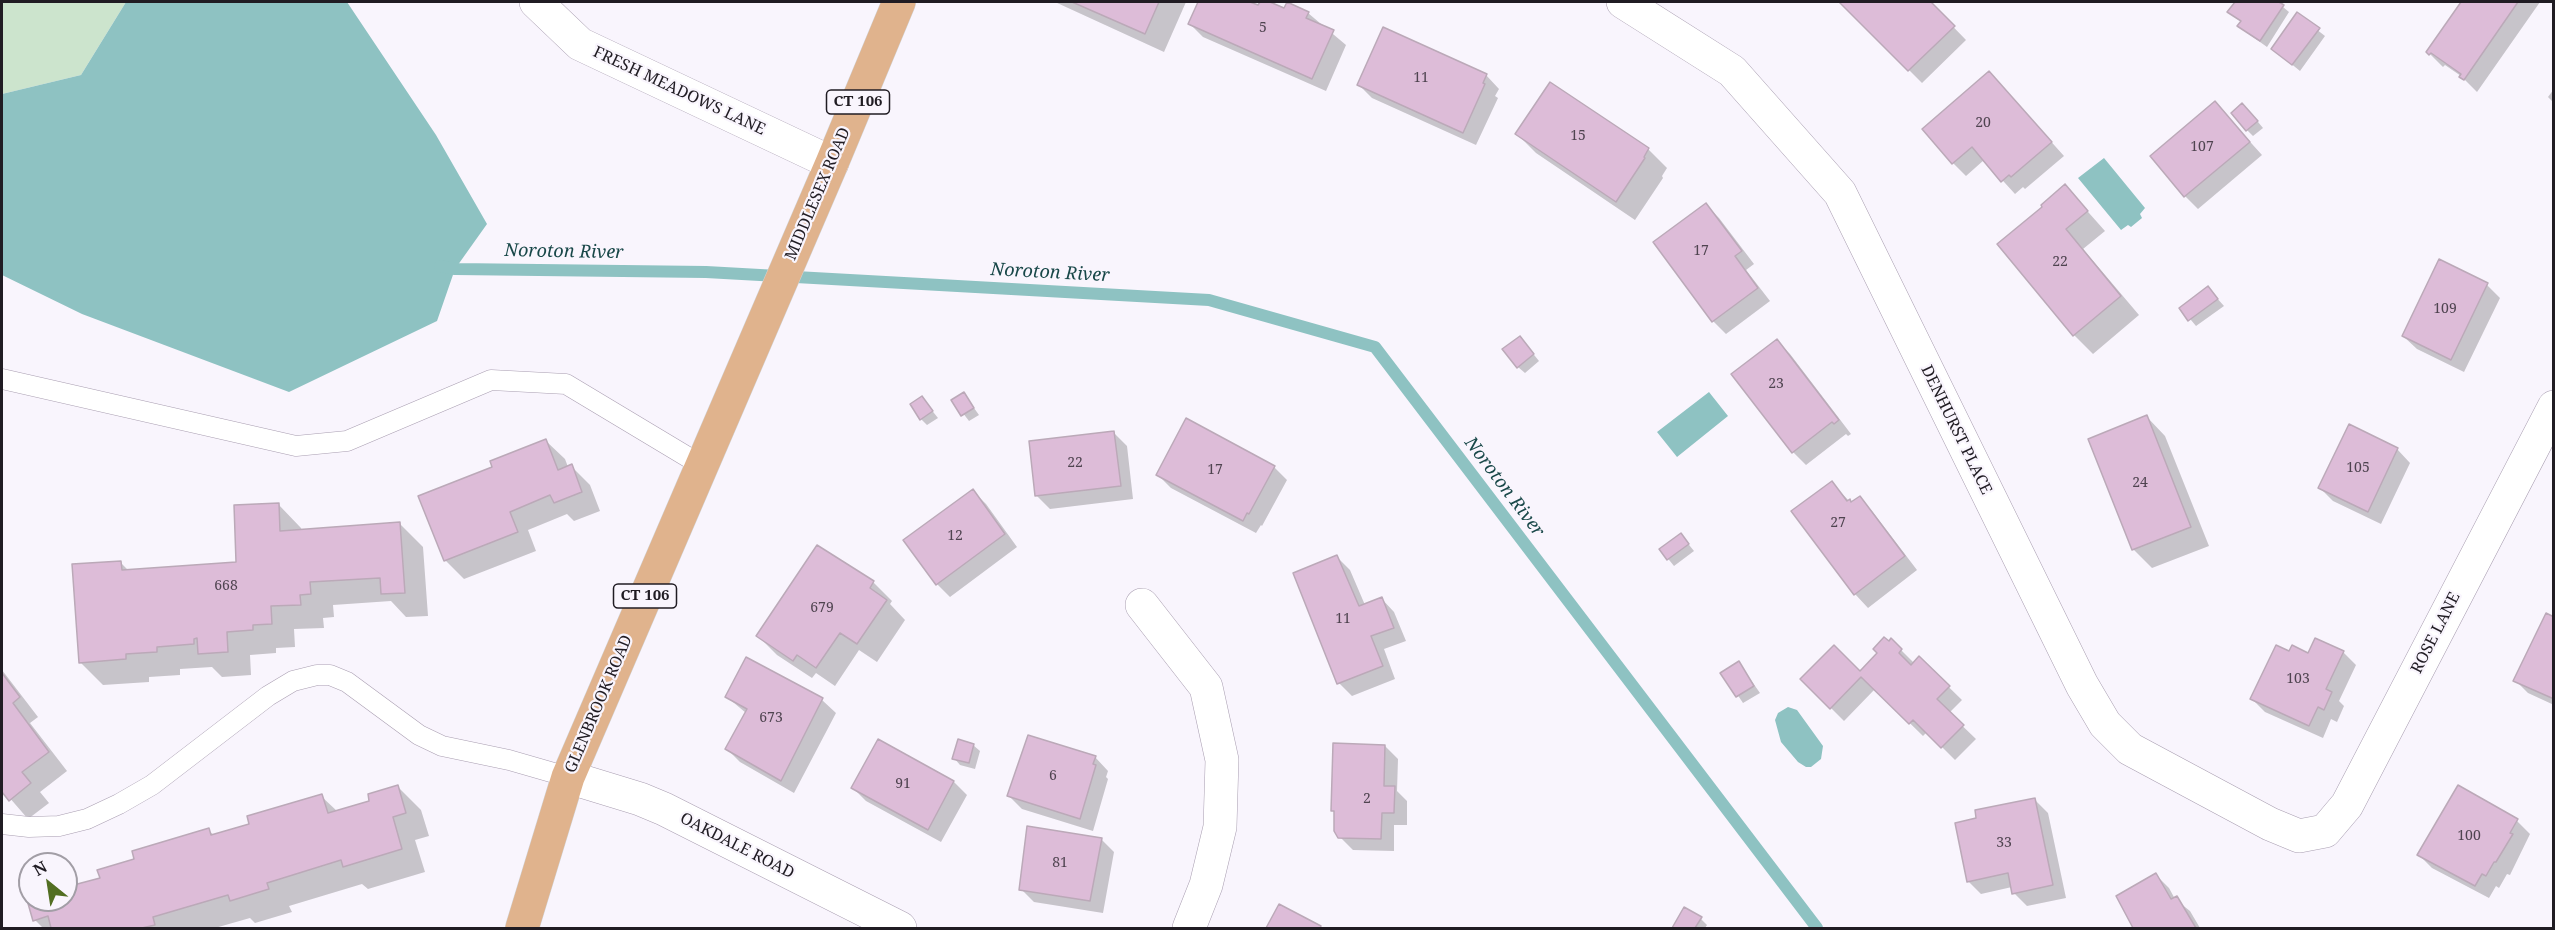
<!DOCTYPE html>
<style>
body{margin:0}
#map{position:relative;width:2555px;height:930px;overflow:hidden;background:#f9f5fd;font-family:"Noto Serif",serif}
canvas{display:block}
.frame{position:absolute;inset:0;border:3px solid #201c23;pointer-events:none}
.north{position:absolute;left:18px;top:852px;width:60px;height:60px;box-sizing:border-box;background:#f9f5fd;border:2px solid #a29ea6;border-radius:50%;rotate:330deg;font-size:16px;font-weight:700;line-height:24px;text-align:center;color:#201c23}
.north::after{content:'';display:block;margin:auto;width:21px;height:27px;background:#526e22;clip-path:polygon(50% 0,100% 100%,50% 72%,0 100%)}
</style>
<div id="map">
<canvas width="2555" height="930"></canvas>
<div class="frame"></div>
<div class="north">N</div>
</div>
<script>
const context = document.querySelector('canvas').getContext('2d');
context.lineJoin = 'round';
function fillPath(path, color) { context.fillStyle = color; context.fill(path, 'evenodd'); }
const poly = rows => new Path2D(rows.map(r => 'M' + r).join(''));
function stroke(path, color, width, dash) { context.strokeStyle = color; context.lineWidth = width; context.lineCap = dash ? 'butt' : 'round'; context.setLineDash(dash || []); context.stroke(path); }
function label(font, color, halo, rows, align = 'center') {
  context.font = font + ' "Noto Serif",serif'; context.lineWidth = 4.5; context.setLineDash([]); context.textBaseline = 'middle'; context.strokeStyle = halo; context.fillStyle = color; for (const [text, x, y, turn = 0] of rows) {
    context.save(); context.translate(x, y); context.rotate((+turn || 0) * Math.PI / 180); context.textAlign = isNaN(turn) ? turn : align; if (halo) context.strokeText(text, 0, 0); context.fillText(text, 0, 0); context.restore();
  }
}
fillPath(poly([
 [2,2,126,2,81,75,2,94]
]), '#cce4cd');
fillPath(poly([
 [126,2,347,2,436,135,487,224,455,269,437,321,289,392,82,314,2,275,2,94,81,75],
 [2104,158,2145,208,2140,214,2142,218,2131,227,2128,225,2121,230,2078,178],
 [1709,392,1728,416,1677,457,1657,432],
 [1788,707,1797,710,1823,746,1821,759,1811,767,1806,767,1798,762,1781,742,1775,720,1778,713]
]), '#8ec2c2');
fillPath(poly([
 [1055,2,1186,2,1164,52],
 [1199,2,1246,2,1259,7,1262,2,1266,2,1285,10,1308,13,1346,45,1326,91,1203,37,1190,24],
 [1841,2,1929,2,1966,40,1922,83],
 [2236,2,2277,2,2289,12,2267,47,2246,32,2239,26,2242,22,2229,12],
 [2463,2,2540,2,2477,92,2461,76,2445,65,2443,67,2428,52],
 [2298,15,2325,36,2300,71,2273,49],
 [1486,75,1499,89,1495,96,1498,98,1476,145,1372,98,1359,85],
 [2002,87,2064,156,2025,189,2023,187,2015,194,1984,160,1966,176,1953,163],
 [2554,89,2554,103,2548,97],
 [2215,103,2262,155,2198,209,2185,196],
 [2249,111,2263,128,2253,136,2247,130],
 [1517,134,1648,149,1667,168,1662,176,1663,178,1635,220,1536,153],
 [2065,186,2105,231,2083,249,2139,315,2093,354,2074,335,2044,207],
 [1706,205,1719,218,1754,264,1746,270,1770,301,1726,334,1713,321,1655,243],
 [2440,261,2487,285,2500,298,2464,372,2417,349,2403,336],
 [2208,288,2224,306,2196,326,2181,308],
 [1777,341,1790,354,1851,434,1848,436,1846,434,1806,465,1793,452],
 [1526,345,1539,361,1525,373,1518,367],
 [964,394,979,415,969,421,953,400],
 [922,398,938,418,927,425,921,419],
 [2147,417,2165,436,2209,546,2152,568,2133,549],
 [1114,433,1127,446,1133,499,1050,509,1037,496],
 [546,441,565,459,568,467,571,466,590,485,600,511,574,521,567,514,528,530,536,551,464,579,445,560,420,497,494,468],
 [2397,449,2410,463,2381,524,2333,501,2320,488],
 [1274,467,1287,480,1262,526,1261,525,1256,533,1171,488,1158,475],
 [1832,483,1851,503,1859,498,1872,511,1917,570,1868,608,1855,594,1793,512],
 [973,491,986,504,1017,547,950,597,937,584],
 [278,504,301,528,302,531,400,524,423,547,428,616,406,617,391,601,333,605,334,617,323,618,324,628,294,629,295,647,276,648,276,653,250,655,251,675,222,677,212,667,180,669,180,675,149,677,149,682,103,685,80,662,120,562,129,571,238,564],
 [1681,535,1694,551,1674,566,1661,550],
 [1337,557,1350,570,1365,605,1381,598,1394,612,1406,641,1384,649,1395,679,1352,696,1339,683],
 [873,582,892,601,890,604,905,620,877,662,859,650,835,686,816,673,812,678,777,655,758,636],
 [2554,619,2554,705,2528,693,2515,680],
 [1891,640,1914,663,1919,658,1962,700,1949,713,1976,739,1955,760,1927,732,1923,736,1875,689,1844,721,1802,679,1860,673],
 [2343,652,2356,665,2339,701,2344,706,2337,722,2331,719,2323,738,2265,712,2252,699,2290,653,2309,655],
 [746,659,822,700,836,713,794,793,740,762,727,749,746,713,727,697],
 [1739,663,1760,693,1743,703,1723,673],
 [2,670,38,717,30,723,67,771,40,792,49,803,28,819,2,789],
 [879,741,954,782,967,795,941,842,866,801,853,788],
 [973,745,980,751,975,769,960,765,954,758],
 [1385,746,1398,759,1397,791,1407,801,1407,825,1394,825,1394,851,1353,850,1340,837,1336,814,1332,810],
 [1095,757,1108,771,1106,777,1108,779,1093,831,1022,809,1009,796],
 [398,787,421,810,429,836,415,840,425,872,368,889,362,884,289,906,292,912,255,923,250,918,215,928,43,928,35,920,27,894,30,893,30,900,66,900,66,889,102,879,136,860,208,830,215,836,251,825,321,796,338,812,371,802],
 [2458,787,2517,821,2530,834,2510,875,2507,874,2499,888,2496,886,2489,898,2432,868,2419,855],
 [2034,799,2048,813,2066,898,2027,906,2014,893,2012,887,1981,894,1968,881],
 [1101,839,1114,852,1103,913,1034,902,1021,889],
 [2156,875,2169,888,2175,899,2190,911,2200,928,2136,928,2118,896],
 [1280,906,1320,927,1322,928,1269,928],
 [1685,909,1701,919,1707,925,1705,928,1674,928]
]), '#0003');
stroke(poly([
 [440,266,455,269,706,272,1209,300,1375,347,1817,928]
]), '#8ec2c2', 12);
const building = poly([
 [1072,2,1159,2,1145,34,1072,2],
 [1198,2,1250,2,1258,5,1260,2,1270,2,1284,8,1287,2,1309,12,1306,18,1334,30,1312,79,1188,24,1198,2],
 [1839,2,1931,2,1955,26,1908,71,1839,2],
 [2235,2,2279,2,2284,5,2260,41,2237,26,2241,21,2227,12,2235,2],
 [2461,2,2518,2,2464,80,2459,77,2461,74,2431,53,2429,55,2426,52,2461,2],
 [2297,12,2320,28,2292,65,2271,49,2297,12],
 [1383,27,1487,74,1483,83,1485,84,1463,133,1357,85,1383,27],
 [1989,71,2052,142,2011,177,2009,175,2001,182,1972,147,1952,164,1922,129,1989,71],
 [1550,82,1649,148,1644,157,1645,158,1616,202,1515,134,1550,82],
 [2215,101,2250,142,2184,197,2150,156,2215,101],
 [2242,103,2258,121,2246,131,2231,113,2242,103],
 [2065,184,2088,211,2066,229,2121,296,2073,336,1997,244,2042,207,2041,205,2065,184],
 [1706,203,1742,251,1735,256,1758,288,1712,322,1653,242,1706,203],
 [2439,259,2488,283,2451,360,2402,336,2439,259],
 [2208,286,2218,299,2188,321,2179,308,2208,286],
 [1520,336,1534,354,1517,368,1502,349,1520,336],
 [1777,339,1839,420,1834,424,1832,422,1792,453,1731,374,1777,339],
 [964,392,974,408,961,416,951,400,964,392],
 [922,396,933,411,920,420,910,404,922,396],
 [2147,415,2191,527,2132,550,2088,439,2147,415],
 [1186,418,1275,466,1249,514,1247,513,1243,521,1156,475,1186,418],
 [2349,424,2398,448,2368,512,2318,488,2349,424],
 [1114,431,1121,486,1035,496,1029,441,1114,431],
 [546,439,558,470,572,464,582,492,554,503,550,495,510,512,518,532,444,561,418,496,492,467,490,461,546,439],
 [1832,481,1847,501,1850,499,1851,502,1860,496,1905,556,1854,595,1791,511,1832,481],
 [973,489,1005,534,936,585,903,540,973,489],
 [279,503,280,531,400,522,405,593,381,594,380,578,310,582,311,594,300,595,301,605,271,606,272,624,253,625,253,630,227,632,228,652,198,654,197,638,194,639,194,644,157,647,157,652,126,654,126,659,79,663,72,564,121,561,122,570,236,562,234,505,279,503],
 [1681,533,1689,544,1667,560,1659,549,1681,533],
 [817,545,874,581,870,588,887,600,857,644,840,633,816,668,797,655,793,661,756,636,817,545],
 [1337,555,1359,606,1382,597,1394,628,1371,636,1383,666,1337,684,1293,573,1337,555],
 [2546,613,2554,617,2554,699,2513,681,2546,613],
 [1884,637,1889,641,1891,638,1902,649,1899,653,1911,665,1919,656,1950,686,1937,699,1964,725,1941,748,1913,720,1909,724,1861,677,1830,709,1800,679,1834,645,1860,671,1877,653,1873,649,1884,637],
 [2315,638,2344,651,2326,689,2332,692,2324,710,2318,707,2309,726,2250,699,2276,645,2289,651,2292,645,2308,653,2315,638],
 [746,657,823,698,781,781,725,749,747,709,725,697,746,657],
 [1739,661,1754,686,1736,697,1720,673,1739,661],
 [2,673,20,697,13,703,49,752,22,772,31,783,9,801,2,792,2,673],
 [1028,735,1096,756,1093,764,1096,765,1080,819,1007,796,1028,735],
 [878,739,954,781,928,830,851,788,878,739],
 [958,739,974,744,969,763,952,759,958,739],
 [1333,743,1385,745,1384,786,1395,786,1394,813,1382,813,1381,839,1338,838,1334,831,1334,811,1331,811,1333,743],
 [398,785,406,813,393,817,402,849,343,867,341,860,267,883,269,889,230,901,228,895,153,917,155,925,142,928,51,928,48,916,33,921,25,893,30,891,30,900,66,900,66,887,100,878,97,870,134,859,132,851,209,828,211,835,249,824,247,816,322,794,328,813,369,801,368,794,398,785],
 [2458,785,2518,819,2510,833,2513,834,2496,862,2494,862,2486,876,2482,874,2475,886,2417,855,2458,785],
 [2035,798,2053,885,2012,894,2008,873,1967,882,1955,823,1976,818,1975,810,2035,798],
 [1027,826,1102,838,1090,901,1019,890,1027,826],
 [2156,873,2171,899,2177,896,2196,928,2133,928,2116,896,2156,873],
 [1279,904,1321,926,1320,928,1266,928,1279,904],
 [1684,907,1702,917,1695,928,1672,928,1684,907]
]);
fillPath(building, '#ddbcd8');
stroke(building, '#bba9b8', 1.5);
const lane = poly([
 [2,379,296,446,347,441,491,380,566,384,701,465],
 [2,824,29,827,59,826,87,819,119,804,152,785,268,696,293,681,317,675,330,675,347,682,419,735,442,746,509,760,568,777]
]);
const street = poly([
 [536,2,580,44,832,163],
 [1623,2,1732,71,1840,193,2082,685,2105,724,2130,749,2270,824,2299,836,2325,831,2347,805,2554,407],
 [1142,605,1206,687,1222,760,1220,827,1206,885,1189,928],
 [568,777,640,799,664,809,900,928]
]);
const primary = poly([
 [522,928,568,777,832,163,899,2]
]);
stroke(lane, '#a99eb1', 21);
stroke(street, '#a99eb1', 34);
stroke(primary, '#d2d2d3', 34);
stroke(lane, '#fff', 20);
stroke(street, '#fff', 33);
stroke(primary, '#e0b38d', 33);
label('14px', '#4f4450', null, [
 ["5",1263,28],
 ["11",1421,78],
 ["20",1983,123],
 ["15",1578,136],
 ["107",2202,147],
 ["17",1701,251],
 ["22",2060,262],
 ["109",2445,309],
 ["23",1776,384],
 ["22",1075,463],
 ["105",2358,468],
 ["17",1215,470],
 ["24",2140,483],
 ["27",1838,523],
 ["12",955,536],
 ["668",226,586],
 ["679",822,608],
 ["11",1343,619],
 ["103",2298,679],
 ["673",771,718],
 ["6",1053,776],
 ["91",903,784],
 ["2",1367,799],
 ["100",2469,836],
 ["33",2004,843],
 ["81",1060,863]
]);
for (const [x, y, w] of [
 [858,102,63],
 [645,596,63]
]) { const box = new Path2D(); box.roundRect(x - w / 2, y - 12, w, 24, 4.5); context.fillStyle = '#f9f5fd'; context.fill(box); stroke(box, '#201c23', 1.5); }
label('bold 15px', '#201c23', null, [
 ["CT 106",858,102],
 ["CT 106",645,596]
]);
label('16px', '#201c23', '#f9f5fd', [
 ["FRESH MEADOWS LANE",679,91,25],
 ["MIDDLESEX ROAD",818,194,-67],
 ["DENHURST PLACE",1956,430,64],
 ["ROSE LANE",2436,633,-63],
 ["GLENBROOK ROAD",599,704,-67],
 ["OAKDALE ROAD",737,846,27]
]);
label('italic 18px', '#194849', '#f9f5fd', [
 ["Noroton River",564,252,1],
 ["Noroton River",1050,273,3],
 ["Noroton River",1504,487,53]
]);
</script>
